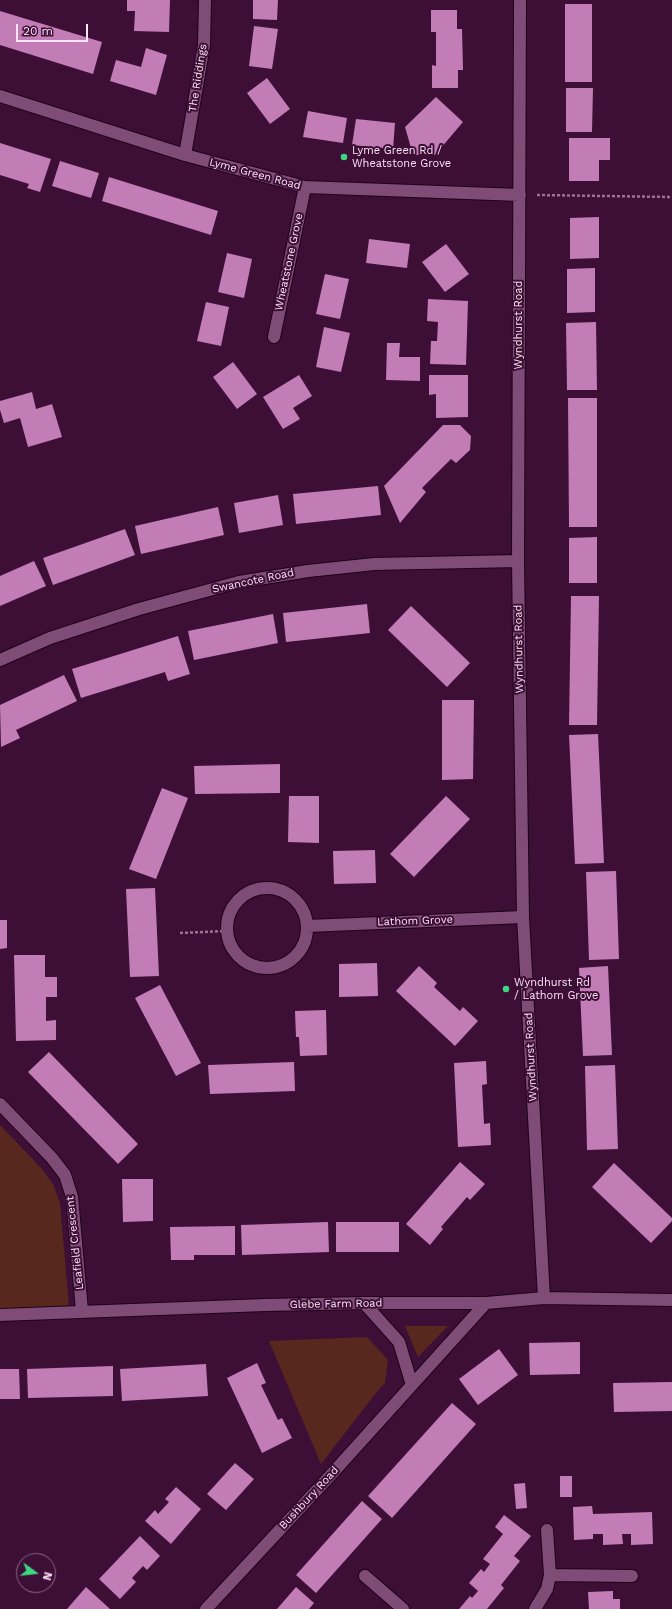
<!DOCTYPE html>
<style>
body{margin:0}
#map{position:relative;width:672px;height:1609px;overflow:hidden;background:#3d0f37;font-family:"Work Sans",sans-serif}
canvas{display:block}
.north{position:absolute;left:16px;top:1553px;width:40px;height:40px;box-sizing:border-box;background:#3d0f37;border:1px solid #8a6484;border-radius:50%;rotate:105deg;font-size:11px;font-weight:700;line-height:16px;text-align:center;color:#fde4f7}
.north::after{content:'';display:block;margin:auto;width:14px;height:18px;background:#3cd77e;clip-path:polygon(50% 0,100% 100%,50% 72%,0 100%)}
.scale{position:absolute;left:16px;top:24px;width:72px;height:18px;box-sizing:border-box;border:2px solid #fde4f7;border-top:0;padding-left:5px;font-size:12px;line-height:14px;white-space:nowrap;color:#fde4f7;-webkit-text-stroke:3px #3d0f37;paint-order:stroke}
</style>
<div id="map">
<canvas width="672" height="1609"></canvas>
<div class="north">N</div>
<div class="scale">20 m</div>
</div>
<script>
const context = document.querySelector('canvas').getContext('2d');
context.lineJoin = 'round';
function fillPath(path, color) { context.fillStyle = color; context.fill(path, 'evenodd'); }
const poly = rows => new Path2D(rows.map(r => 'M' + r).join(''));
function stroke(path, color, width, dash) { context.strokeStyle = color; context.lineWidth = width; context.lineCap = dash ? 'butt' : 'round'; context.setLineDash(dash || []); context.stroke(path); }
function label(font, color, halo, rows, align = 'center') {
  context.font = font + ' "Work Sans",sans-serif'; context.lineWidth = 4; context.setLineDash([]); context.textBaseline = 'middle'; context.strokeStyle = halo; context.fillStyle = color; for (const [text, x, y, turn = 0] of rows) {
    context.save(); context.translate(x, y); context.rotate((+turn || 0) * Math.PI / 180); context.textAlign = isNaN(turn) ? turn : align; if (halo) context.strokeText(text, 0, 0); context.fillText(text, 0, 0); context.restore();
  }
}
fillPath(poly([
 [0,1125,42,1169,53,1184,60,1203,69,1306,0,1309],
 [405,1326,448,1326,418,1357],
 [367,1337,388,1360,385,1383,375,1394,321,1464,269,1341]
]), '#58281e');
fillPath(poly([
 [127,0,170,0,169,32,134,31,135,11,127,11],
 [253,0,278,0,277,20,253,19],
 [565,4,592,4,592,82,565,82],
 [431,10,457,10,457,29,462,29,463,70,458,70,458,88,432,88,432,65,436,66,436,32,431,32],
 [0,11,102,42,93,74,0,45],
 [254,26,278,29,272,69,249,66],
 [146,48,167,55,156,95,110,81,116,60,141,67],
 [267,78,290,109,270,124,247,93],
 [566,88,593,88,592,132,566,132],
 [436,97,463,122,435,155,413,155,405,127],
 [308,111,347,118,343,143,303,137],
 [356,119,395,123,393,149,352,145],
 [569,138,610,138,610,160,599,160,599,181,569,181],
 [0,143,51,159,40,192,27,188,29,184,0,175],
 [60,161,99,173,91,198,52,186],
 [109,177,218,211,211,235,102,201],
 [599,217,599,258,570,259,570,218],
 [369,239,410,244,407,268,366,263],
 [446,244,469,274,445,292,422,262],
 [227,253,252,259,244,298,218,292],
 [595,268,595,312,567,313,567,269],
 [325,274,349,279,340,319,316,314],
 [428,299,468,301,466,365,430,364,431,341,437,341,438,322,427,321],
 [206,302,229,307,221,346,197,341],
 [596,322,597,390,567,390,566,323],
 [324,327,350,333,341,372,316,367],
 [387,343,400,343,399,357,420,357,420,381,386,380],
 [233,362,257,394,237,409,213,377],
 [299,375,312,396,293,408,300,419,283,429,263,397],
 [429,375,468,375,468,417,436,418,436,394,429,395],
 [32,392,36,409,52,404,62,437,28,447,20,418,4,423,0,410,0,401],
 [568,398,597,398,597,527,569,527],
 [443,425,460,425,471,436,470,450,456,463,451,459,422,488,426,492,400,523,384,486],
 [378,486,381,515,296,524,293,494],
 [278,495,283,525,239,533,234,503],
 [218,507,224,535,141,554,135,526],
 [125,529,135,555,53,585,43,558],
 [597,537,597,583,569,583,569,538],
 [34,561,46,586,0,606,0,576],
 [571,596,599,596,597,725,569,725],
 [367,604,370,633,286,642,283,613],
 [411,606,470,663,447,687,388,630],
 [273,614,278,643,194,660,188,631],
 [178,636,190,674,168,681,165,672,81,698,72,669],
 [64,675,77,701,16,730,20,738,1,747,0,705],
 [442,700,474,700,473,779,442,780],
 [598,734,604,863,575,864,569,735],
 [280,764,280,793,195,794,194,766],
 [162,788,188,798,156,879,129,869],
 [289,796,319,796,319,843,288,842],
 [446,796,470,819,414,877,390,854],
 [375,850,376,883,334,884,333,851],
 [616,871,619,959,589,960,586,872],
 [155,888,159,976,130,977,126,889],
 [0,920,7,920,7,948,0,949],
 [14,955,45,955,45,977,57,977,57,997,46,997,46,1021,56,1020,56,1040,16,1041],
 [377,963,378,996,339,997,339,964],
 [419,966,437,983,434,987,460,1011,463,1007,478,1021,455,1046,396,991],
 [608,966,612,1055,583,1056,579,968],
 [160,985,201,1063,176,1076,135,998],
 [326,1010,327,1055,300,1056,299,1037,296,1037,295,1011],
 [49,1052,138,1144,118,1164,28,1072],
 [486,1061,487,1084,482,1085,484,1124,490,1123,491,1145,458,1147,454,1063],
 [294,1062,295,1091,210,1094,208,1065],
 [615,1065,618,1149,587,1150,585,1066],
 [460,1162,485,1184,470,1200,467,1197,441,1227,443,1229,430,1245,406,1224],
 [614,1163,672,1218,672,1221,651,1243,592,1187],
 [122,1179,153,1179,153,1221,123,1222],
 [328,1222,329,1252,242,1255,241,1225],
 [336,1222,399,1222,399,1252,336,1252],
 [235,1226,235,1255,194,1255,194,1260,171,1260,170,1227],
 [580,1342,580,1374,530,1375,529,1343],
 [499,1349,518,1375,478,1405,459,1379],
 [257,1363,266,1383,261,1385,278,1420,282,1418,292,1438,262,1453,227,1378],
 [206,1364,208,1396,122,1401,120,1369],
 [113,1366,113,1396,28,1398,27,1369],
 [0,1369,19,1369,20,1399,0,1399],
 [672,1382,672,1411,614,1412,613,1383],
 [452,1403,476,1424,392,1518,368,1496],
 [235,1463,254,1479,226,1510,207,1494],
 [560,1476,572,1476,572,1497,560,1497],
 [525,1483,527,1508,516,1509,514,1484],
 [176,1487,201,1509,171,1544,145,1521,155,1510,158,1514,169,1502,165,1499],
 [362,1501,382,1519,316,1593,296,1575],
 [592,1506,593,1514,652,1512,653,1544,631,1545,631,1534,622,1534,623,1544,603,1545,603,1534,593,1534,593,1539,574,1540,573,1507],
 [504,1515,531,1536,514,1556,520,1561,501,1585,504,1588,487,1609,459,1609,470,1596,472,1598,478,1591,469,1583,481,1569,484,1572,490,1564,483,1559,503,1534,495,1527],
 [140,1536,160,1556,147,1570,143,1566,132,1578,136,1582,120,1599,99,1579],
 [86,1587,110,1609,67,1609],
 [296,1587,314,1603,309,1609,277,1609],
 [613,1591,613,1599,620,1599,620,1609,589,1609,588,1592]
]), '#c27cb6');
const service = poly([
 [365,1576,403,1609]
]);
const minor = poly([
 [520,0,518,561,523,917,544,1298],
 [0,96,185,155,305,187,520,195],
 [185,155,204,45,205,0],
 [274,337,305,187],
 [0,660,50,638,139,609,239,582,308,571,374,564,518,561],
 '227 928a40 40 0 1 1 80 0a40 40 0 1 1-80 0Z',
 [307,926,523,917],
 [0,1104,52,1158,65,1175,72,1197,82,1311],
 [364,1303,399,1342,412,1385],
 [0,1315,265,1305,364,1303,486,1303,544,1298,672,1300],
 [550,1575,632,1576],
 [206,1609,328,1478,486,1303],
 [535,1609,547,1589,550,1575,547,1530]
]);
stroke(service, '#1f001b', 14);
stroke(minor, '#1f001b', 14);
stroke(poly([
 [537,195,672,197],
 [180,933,226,931]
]), '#987492', 2.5, [3, 2]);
stroke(service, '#7f4c77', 12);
stroke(minor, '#7f4c77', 12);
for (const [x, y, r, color] of [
 [344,157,4,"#3cd77e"],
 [506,989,4,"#3cd77e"]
]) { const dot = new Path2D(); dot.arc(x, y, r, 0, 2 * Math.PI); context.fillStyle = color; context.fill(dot); stroke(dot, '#3d0f37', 1.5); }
label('11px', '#fde4f7', '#3d0f37', [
 ["The Riddings",198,78,-81],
 ["Lyme Green Road",255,174,15],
 ["Wheatstone Grove",289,262,-78],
 ["Wyndhurst Road",519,325,-90],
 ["Swancote Road",253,581,-12],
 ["Wyndhurst Road",519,649,-91],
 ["Lathom Grove",415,921,-2],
 ["Wyndhurst Road",531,1057,-93],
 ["Leafield Crescent",75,1243,-96],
 ["Glebe Farm Road",336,1304,-1],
 ["Bushbury Road",309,1498,-47]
]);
label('11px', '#fde4f7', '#3d0f37', [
 ["Lyme Green Rd /",352,151],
 ["Wheatstone Grove",352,164],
 ["Wyndhurst Rd",514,983],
 ["/ Lathom Grove",514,996]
], 'left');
</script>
